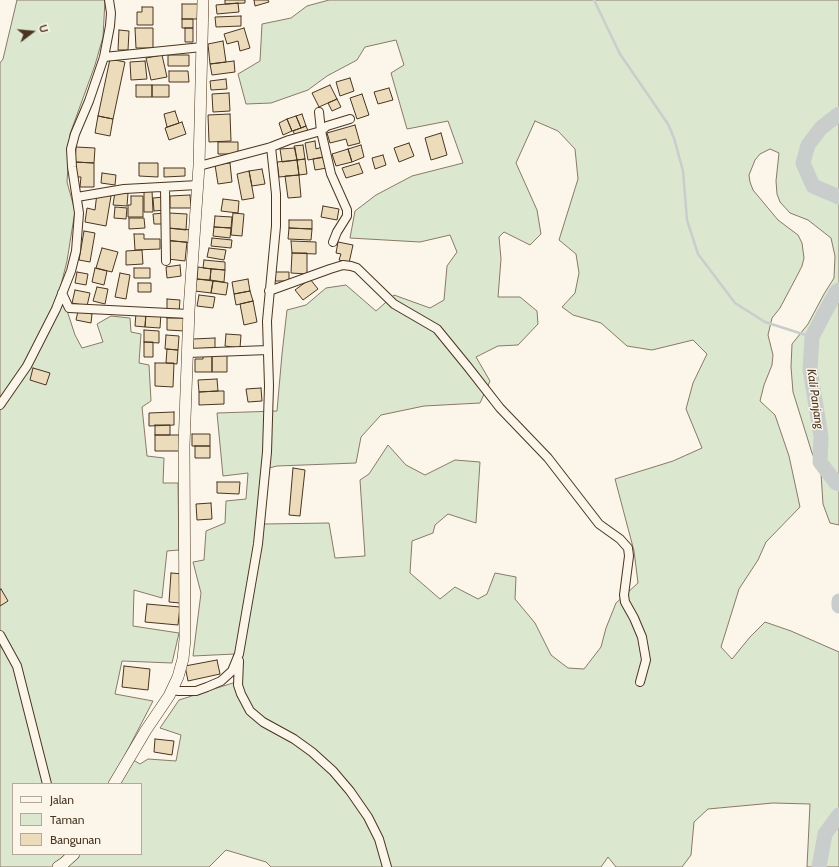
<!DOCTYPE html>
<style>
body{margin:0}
#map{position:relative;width:839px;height:867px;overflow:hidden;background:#fbf6e9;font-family:Cabin,sans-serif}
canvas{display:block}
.legend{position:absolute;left:12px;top:783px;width:130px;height:72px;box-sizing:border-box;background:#fbf6e9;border:1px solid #b4a999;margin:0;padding:5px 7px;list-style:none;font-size:12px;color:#4a3520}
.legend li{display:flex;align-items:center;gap:8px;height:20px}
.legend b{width:20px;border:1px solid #b4a999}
.north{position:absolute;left:12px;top:12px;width:40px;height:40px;-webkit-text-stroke:3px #fbf6e9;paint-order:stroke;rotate:74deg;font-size:11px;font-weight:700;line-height:16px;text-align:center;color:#4a3520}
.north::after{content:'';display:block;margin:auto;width:14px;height:18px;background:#4a3520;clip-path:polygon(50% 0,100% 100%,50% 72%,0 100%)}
</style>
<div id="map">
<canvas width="839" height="867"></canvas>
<ul class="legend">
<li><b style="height:5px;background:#fbf6e9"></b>Jalan</li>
<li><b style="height:11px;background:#dce7d0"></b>Taman</li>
<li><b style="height:11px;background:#ecdcbc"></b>Bangunan</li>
</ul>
<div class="north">U</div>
</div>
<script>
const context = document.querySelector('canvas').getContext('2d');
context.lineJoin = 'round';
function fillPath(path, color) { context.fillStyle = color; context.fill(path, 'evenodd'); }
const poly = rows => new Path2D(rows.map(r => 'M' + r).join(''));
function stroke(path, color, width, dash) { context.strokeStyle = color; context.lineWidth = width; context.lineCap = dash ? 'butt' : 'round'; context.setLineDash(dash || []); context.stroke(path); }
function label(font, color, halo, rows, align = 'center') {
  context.font = font + ' Cabin,sans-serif'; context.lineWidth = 3; context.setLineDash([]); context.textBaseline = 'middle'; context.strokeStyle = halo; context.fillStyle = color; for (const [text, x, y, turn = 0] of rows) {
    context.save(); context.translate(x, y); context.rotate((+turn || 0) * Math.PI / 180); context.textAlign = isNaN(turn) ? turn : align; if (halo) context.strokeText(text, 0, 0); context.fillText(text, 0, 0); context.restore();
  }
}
const green = poly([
 [17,0,105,0,103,37,95,65,70,134,67,182,75,211,67,261,60,289,75,335,82,348,103,342,97,324,111,316,130,318,131,332,141,334,139,363,149,365,151,401,142,407,147,456,164,458,163,483,178,483,179,550,167,551,162,598,134,590,133,626,179,633,172,663,122,661,115,694,153,701,125,755,140,764,148,759,176,761,181,735,160,728,179,700,236,682,235,654,193,656,201,593,193,562,204,560,206,531,225,523,226,501,246,499,248,473,223,476,217,413,277,411,282,354,287,310,306,305,326,288,346,285,376,311,394,295,430,308,444,300,447,266,457,252,450,235,420,242,350,238,355,211,376,195,412,176,463,163,448,121,407,129,391,73,404,65,396,40,365,47,357,60,327,76,308,90,271,103,246,104,238,74,260,61,262,24,291,18,307,6,329,0,839,0,839,525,830,523,823,504,821,473,812,453,793,392,791,367,792,344,808,324,824,294,834,278,835,256,831,238,808,220,790,213,780,202,777,194,776,181,779,153,770,149,760,154,755,160,749,175,750,182,753,190,778,220,798,235,802,243,804,258,802,266,798,274,780,308,772,318,768,335,773,355,772,365,764,385,760,401,775,415,789,456,800,507,766,542,758,560,739,589,721,647,732,659,750,637,765,622,791,631,839,652,839,867,807,867,810,804,773,803,708,809,694,822,691,855,682,867,616,867,608,857,601,867,271,867,266,862,226,850,209,867,0,867,0,63,3,59,17,0],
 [535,121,558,131,575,149,578,179,559,240,576,254,579,273,575,293,562,307,573,315,601,323,627,346,652,350,693,340,707,354,693,383,686,409,702,448,673,461,615,479,634,551,638,583,616,603,606,628,601,647,584,669,568,668,551,655,535,623,515,599,516,577,495,573,487,594,478,599,455,587,440,599,410,573,412,541,433,533,435,525,448,514,476,523,480,462,455,460,425,475,406,465,388,445,369,474,360,480,365,556,335,558,329,523,264,524,265,469,277,466,356,463,361,437,381,415,424,406,480,403,490,381,476,357,498,346,518,345,538,324,537,311,520,297,498,297,501,259,499,237,504,232,530,245,541,234,537,210,516,163,535,121],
 [13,784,141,784,141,854,13,854,13,784]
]);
fillPath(green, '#dce7d0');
stroke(green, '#887966', 1);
stroke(poly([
 [594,0,620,54,668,124,674,138,683,171,687,220,698,254,735,303,765,322,812,337]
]), '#c9cecd', 2.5);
stroke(poly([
 [839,114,821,128,808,145,803,163,813,186,839,197],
 [839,290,836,292,824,314,812,337,810,369,821,437,820,462,836,483,839,484],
 [839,601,839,606],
 [819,867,825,834,839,815]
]), '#c9cecd', 15);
const building = poly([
 [225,0,245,0,245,3,225,4,225,0],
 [254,0,268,0,269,2,255,6,254,0],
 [238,3,239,12,217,14,216,5,238,3],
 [182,4,198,4,198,19,182,19,182,4],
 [142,7,153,7,153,25,137,25,137,12,142,12,142,7],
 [241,16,241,26,216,27,215,17,241,16],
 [182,19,193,19,193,28,182,28,182,19],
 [135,28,153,28,153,48,136,48,135,28],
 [185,28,193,28,193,42,185,42,185,28],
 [244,28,250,48,240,51,238,41,227,44,224,34,244,28],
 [119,30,129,31,128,50,118,50,119,30],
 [223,41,226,62,210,64,208,44,223,41],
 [162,55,167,77,151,80,146,58,162,55],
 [168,55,189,55,189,66,168,66,168,55],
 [110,59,125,62,113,119,98,116,110,59],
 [145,61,147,79,131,80,130,62,145,61],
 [234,61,235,72,212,75,210,64,234,61],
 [169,71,188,71,189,82,169,82,169,71],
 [350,78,354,91,340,96,336,82,350,78],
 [226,79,227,89,211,90,210,81,226,79],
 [136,85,152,85,152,97,136,97,136,85],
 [152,85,169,85,169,97,152,97,152,85],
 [330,85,337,99,319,107,312,93,330,85],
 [389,88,393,100,378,104,374,92,389,88],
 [229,93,230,111,213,112,212,94,229,93],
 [362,94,369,115,357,119,350,98,362,94],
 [337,99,341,107,332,111,328,103,337,99],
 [175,111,179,123,167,127,164,114,175,111],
 [230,114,231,141,209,142,208,115,230,114],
 [302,114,306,126,301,128,296,116,302,114],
 [98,116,113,119,110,136,95,133,98,116],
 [296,116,301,128,292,131,287,119,296,116],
 [287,119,292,131,283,135,279,123,287,119],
 [182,122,186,134,169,140,165,128,182,122],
 [355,125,360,143,348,146,346,139,330,143,327,133,355,125],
 [306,126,309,133,296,137,293,131,306,126],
 [441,133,447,155,431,160,425,138,441,133],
 [315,141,316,149,322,147,324,157,308,160,305,143,315,141],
 [218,142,238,142,238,154,218,154,218,142],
 [409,143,414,156,399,162,394,148,409,143],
 [303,145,305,159,297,160,294,146,303,145],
 [361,145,364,157,352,162,348,149,361,145],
 [76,147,95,148,94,163,75,162,76,147],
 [295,148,297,160,282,162,280,149,295,148],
 [348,149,352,162,336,166,332,154,348,149],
 [383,155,386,165,375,169,372,158,383,155],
 [324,157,327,168,315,170,313,159,324,157],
 [305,159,307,174,299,175,297,160,305,159],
 [297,160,299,175,279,177,277,162,297,160],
 [75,162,94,163,94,187,80,187,81,177,75,177,75,162],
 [139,163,158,163,158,177,139,176,139,163],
 [230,163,232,182,218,184,215,165,230,163],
 [359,163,363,173,346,178,342,168,359,163],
 [164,168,185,168,185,176,164,177,164,168],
 [262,169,265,184,252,186,249,171,262,169],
 [249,171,254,198,242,200,237,174,249,171],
 [102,173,116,175,115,185,101,183,102,173],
 [299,175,301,197,288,198,285,176,299,175],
 [144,190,152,190,153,212,144,212,144,190],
 [115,192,128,193,127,206,113,205,115,192],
 [97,193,111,196,106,226,85,222,87,208,95,210,97,193],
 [190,195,191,208,170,208,170,196,190,195],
 [131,196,143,196,143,217,128,217,128,205,131,205,131,196],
 [164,197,165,210,154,211,153,198,164,197],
 [223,199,239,201,238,213,221,211,223,199],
 [323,206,339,209,337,220,321,217,323,206],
 [115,207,127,208,126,219,114,218,115,207],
 [164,213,165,224,154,224,153,214,164,213],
 [169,213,187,214,186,230,168,228,169,213],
 [233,213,244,214,242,236,231,235,233,213],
 [215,216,232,217,231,228,214,227,215,216],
 [129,218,144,218,145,228,129,229,129,218],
 [289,220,312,220,312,229,289,228,289,220],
 [214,227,231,228,230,238,213,236,214,227],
 [168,228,192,230,191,243,167,240,168,228],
 [289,228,312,229,311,240,288,239,289,228],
 [84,231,95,233,90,262,79,260,84,231],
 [134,234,144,234,144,239,160,239,160,249,135,250,134,234],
 [212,238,232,240,231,248,211,246,212,238],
 [169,241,187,242,185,261,168,259,169,241],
 [291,241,316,242,316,254,292,253,291,241],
 [338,242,353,245,349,263,339,260,341,254,336,253,338,242],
 [102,248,118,252,112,272,96,268,102,248],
 [209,248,226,250,224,260,207,257,209,248],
 [142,250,143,264,126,265,126,251,142,250],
 [292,253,307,253,307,274,291,273,292,253],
 [204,260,225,262,225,270,203,268,204,260],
 [180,265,181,276,167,278,166,267,180,265],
 [198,267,211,269,210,280,197,279,198,267],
 [95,268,107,271,104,285,92,282,95,268],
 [134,268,150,268,150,278,134,278,134,268],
 [211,269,225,270,224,282,210,280,211,269],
 [77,272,88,274,86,285,75,283,77,272],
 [275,272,289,272,289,281,275,281,275,272],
 [120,273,130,275,126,299,115,297,120,273],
 [197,279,213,281,211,293,195,291,197,279],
 [248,279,250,291,234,294,232,282,248,279],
 [310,279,318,289,303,300,295,290,310,279],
 [213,281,228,283,226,295,211,293,213,281],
 [138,283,151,283,151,292,138,292,138,283],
 [97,287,108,289,105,304,93,301,97,287],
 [75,290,90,293,87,306,72,303,75,290],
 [250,291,253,301,236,305,234,294,250,291],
 [199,295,215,297,213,308,197,306,199,295],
 [167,299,180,300,179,312,167,311,167,299],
 [253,301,257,322,244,325,240,304,253,301],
 [78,311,92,314,91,323,76,320,78,311],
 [146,312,161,313,160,328,145,327,146,312],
 [136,313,146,314,145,327,135,326,136,313],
 [167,318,185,318,185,331,167,330,167,318],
 [144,330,159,331,159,343,144,342,144,330],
 [226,334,241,335,240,348,225,346,226,334],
 [166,335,179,336,178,350,165,349,166,335],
 [215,338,215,348,193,349,193,339,215,338],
 [144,342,153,342,153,357,144,357,144,342],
 [167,349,178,350,177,364,166,363,167,349],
 [203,355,212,355,212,372,195,372,195,359,203,359,203,355],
 [212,355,227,355,227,372,212,372,212,355],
 [155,363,174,363,173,387,155,386,155,363],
 [33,368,50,373,46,385,30,380,33,368],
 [217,379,218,391,199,392,198,380,217,379],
 [261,388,262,401,248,402,246,389,261,388],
 [218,391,224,391,224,404,199,405,199,392,218,391],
 [174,412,174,425,149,426,149,413,174,412],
 [155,425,170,425,170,435,155,435,155,425],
 [192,434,210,434,210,446,192,446,192,434],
 [155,435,181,435,181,451,155,451,155,435],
 [195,446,210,446,210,458,195,458,195,446],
 [293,468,305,470,300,516,289,515,293,468],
 [217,482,240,482,239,494,217,493,217,482],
 [211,503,212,519,197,520,196,504,211,503],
 [171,573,183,574,180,603,169,602,171,573],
 [1,589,8,601,0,606,0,590,1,589],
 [147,604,180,607,178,625,145,622,147,604],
 [217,660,220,674,188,681,185,666,217,660],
 [124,666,150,669,148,690,122,687,124,666],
 [155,739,174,741,172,755,154,752,155,739]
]);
fillPath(building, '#ecdcbc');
stroke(building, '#4a3520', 1);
const street = poly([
 [104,57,202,47],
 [319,112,321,131,331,174,347,210,347,216,337,232,333,242],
 [199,166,271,147,289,140,321,131,327,126,350,119],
 [165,188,166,261],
 [77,197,124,189,198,185],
 [269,291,330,269,343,265,351,266,357,268,394,304,437,329,468,367,500,408,548,458,599,524,620,539,628,548,629,556,624,595,625,602,634,618,642,637,646,660,640,682],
 [62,293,69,308,189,314],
 [188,353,268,350],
 [0,405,27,366,56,309,71,271,76,251,79,213,72,167,71,149,75,134,89,101,104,57,110,26,111,13,109,0],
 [0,635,17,666,47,784],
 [239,661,238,685,241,694,250,711,263,722,294,739,312,752,333,771,350,791,368,817,379,839,387,867],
 [172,689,178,691,196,691,207,687,221,681,232,671,239,654,258,544,267,452,269,386,267,321,276,226,276,194,271,147]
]);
const secondary = poly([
 [114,784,146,730,169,696,178,677,183,659,185,639,184,446,189,310,199,166,203,0],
 [58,867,64,863,74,854]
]);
stroke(street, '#4a3520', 10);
stroke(secondary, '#4a3520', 12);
stroke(street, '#fbf6e9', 8);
stroke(secondary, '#fbf6e9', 11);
label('italic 12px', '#4a3520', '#fbf6e9', [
 ["Kali Panjang",815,399,82]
]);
</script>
